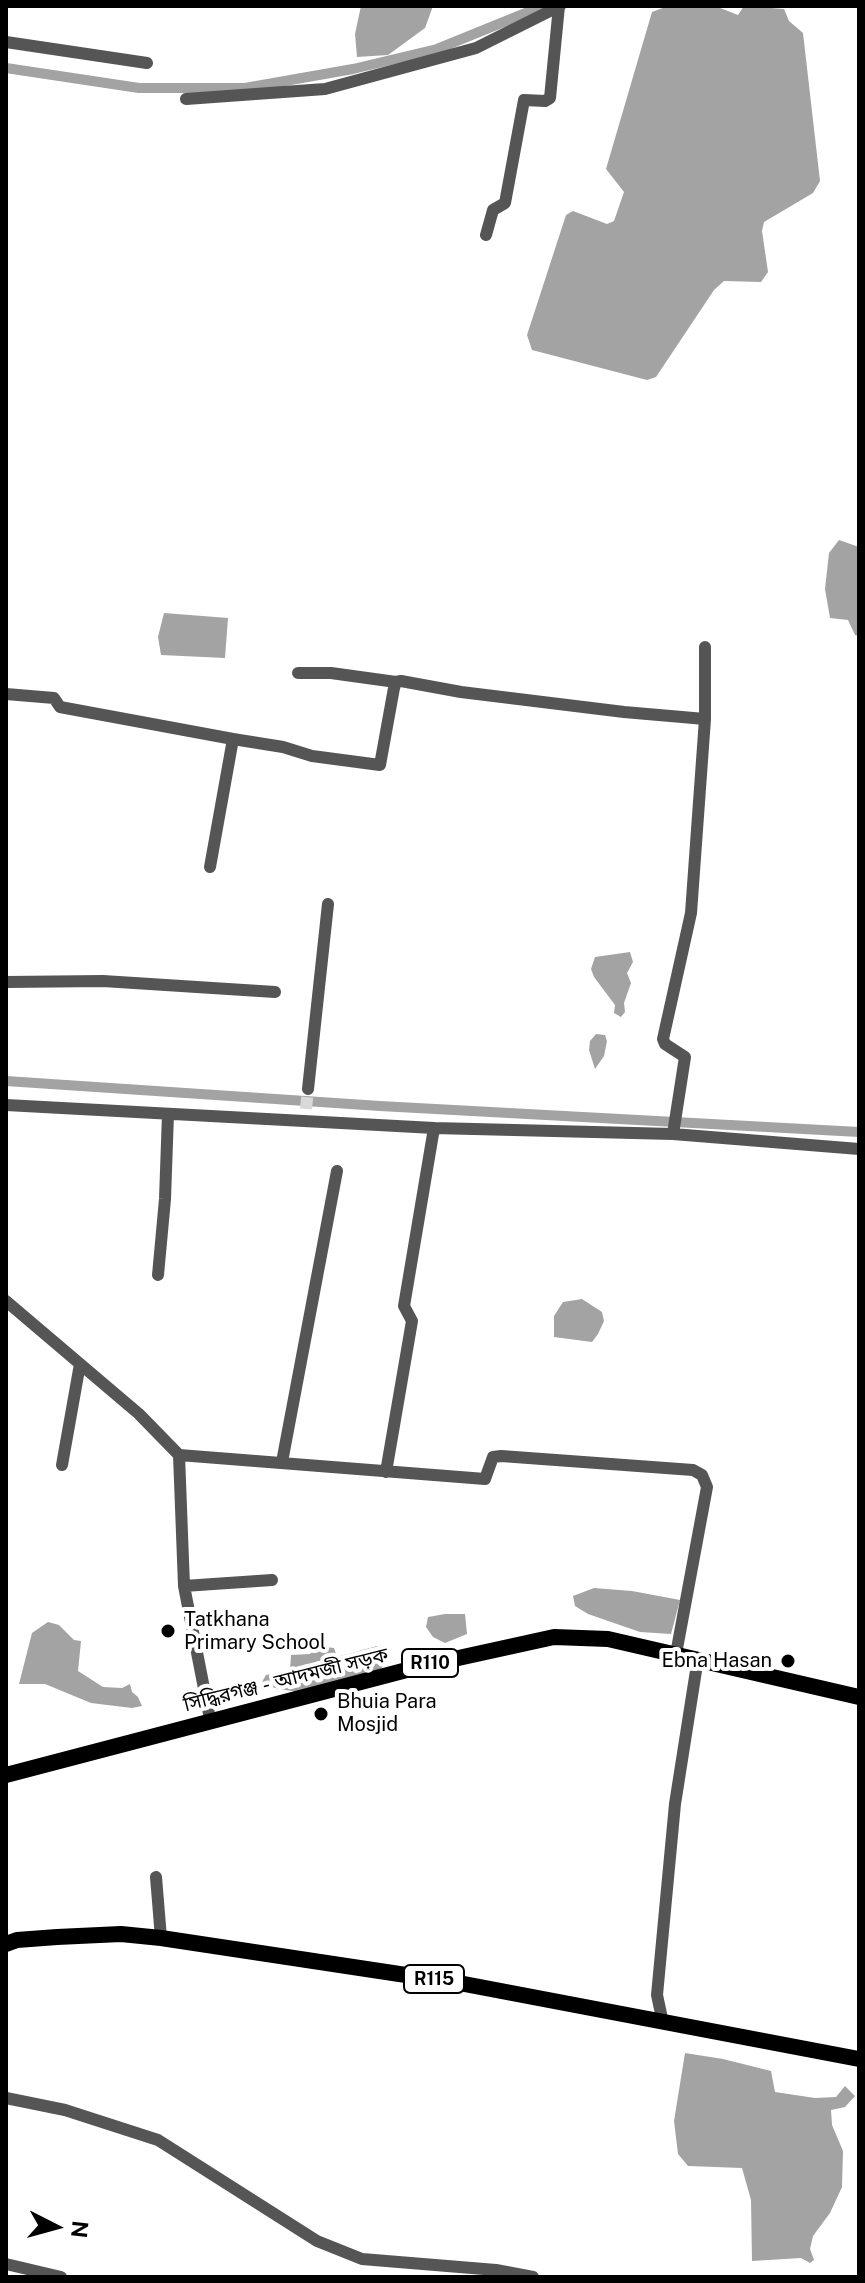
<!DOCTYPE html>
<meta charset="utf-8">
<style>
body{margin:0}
#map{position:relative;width:865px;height:2283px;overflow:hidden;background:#fff;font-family:"Public Sans",sans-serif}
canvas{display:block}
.frame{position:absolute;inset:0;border:8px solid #000;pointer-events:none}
.north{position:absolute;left:16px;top:2187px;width:80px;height:80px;-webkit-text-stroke:6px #fff;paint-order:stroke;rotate:96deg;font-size:22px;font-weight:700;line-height:32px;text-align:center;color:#000}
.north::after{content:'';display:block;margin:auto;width:28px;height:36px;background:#000;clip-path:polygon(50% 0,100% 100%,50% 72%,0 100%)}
</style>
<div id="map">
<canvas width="865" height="2283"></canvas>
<div class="frame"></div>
<div class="north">N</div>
</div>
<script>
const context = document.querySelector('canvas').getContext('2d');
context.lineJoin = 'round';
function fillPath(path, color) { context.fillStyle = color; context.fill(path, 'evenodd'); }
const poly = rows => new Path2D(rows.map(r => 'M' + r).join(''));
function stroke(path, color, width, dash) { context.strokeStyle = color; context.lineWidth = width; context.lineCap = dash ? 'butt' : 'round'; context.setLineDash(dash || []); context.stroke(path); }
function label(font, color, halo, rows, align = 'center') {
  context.font = font + ' "Public Sans","Noto Sans Bengali",sans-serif'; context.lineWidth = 8; context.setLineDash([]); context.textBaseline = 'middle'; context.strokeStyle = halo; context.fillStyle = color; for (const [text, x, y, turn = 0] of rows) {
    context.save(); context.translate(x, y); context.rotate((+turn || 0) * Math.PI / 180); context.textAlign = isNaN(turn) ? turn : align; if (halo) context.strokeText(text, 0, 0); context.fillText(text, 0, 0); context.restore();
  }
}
fillPath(poly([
 [361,6,433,6,425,28,388,55,357,57,355,34],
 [668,6,715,6,738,15,744,6,784,9,789,21,803,33,820,181,813,193,764,222,762,231,768,272,761,282,724,281,714,290,656,377,647,380,532,350,527,335,566,215,573,211,607,224,614,221,624,192,606,169,652,12],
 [839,540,859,547,859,636,855,635,848,620,830,618,825,589,829,553],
 [164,613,228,618,225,658,161,655,158,637],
 [630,952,633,962,627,973,631,983,624,1003,625,1012,621,1017,614,1013,615,1005,594,977,591,969,595,957],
 [596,1034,605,1035,607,1041,604,1056,595,1069,589,1050,590,1041],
 [582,1299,602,1312,604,1321,598,1334,592,1342,554,1337,554,1316,563,1302],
 [594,1588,632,1591,680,1600,671,1634,640,1632,588,1614,575,1606,573,1596],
 [445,1614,465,1614,467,1634,445,1643,433,1637,426,1627,428,1617],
 [48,1622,59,1625,74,1640,81,1641,78,1671,103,1687,122,1688,130,1684,132,1692,138,1697,142,1706,132,1708,91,1703,45,1684,19,1684,32,1633],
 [318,1646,334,1648,337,1657,377,1646,382,1653,384,1665,374,1677,297,1692,275,1688,262,1682,266,1675,290,1671,291,1655,310,1654],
 [685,2053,723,2059,771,2071,775,2092,815,2098,836,2097,845,2086,855,2096,845,2107,831,2110,832,2125,843,2151,842,2187,830,2213,813,2236,810,2249,814,2260,810,2263,801,2258,752,2261,751,2200,742,2168,688,2166,678,2154,674,2121]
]), '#a3a3a3');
stroke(poly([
 [6,68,139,88,245,88,353,69,437,49,543,6],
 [6,1081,380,1106,859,1132]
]), '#a3a3a3', 10);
stroke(poly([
 [306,1109,308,1089]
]), '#d9d9d9', 12, [12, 6]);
stroke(poly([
 [6,42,147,63],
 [186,99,325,89,476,48,560,6],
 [486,235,493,210,505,203,524,100,545,101,550,98,559,6],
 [298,673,331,673,396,682],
 [6,694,54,698,60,707,233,739,210,867],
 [233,739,283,747,312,756,380,765,394,688,396,682,401,681,461,692,624,712,705,719],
 [6,982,103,981,275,992],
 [308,1089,328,904],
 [6,1105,434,1128,673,1134,859,1149],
 [673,1134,685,1057,665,1044,663,1039,691,913,705,719,705,647],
 [158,1275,165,1199,168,1114],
 [6,1301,139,1414,179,1455,184,1586,210,1719],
 [179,1455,485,1479,493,1457,501,1456,693,1470,702,1475,707,1487,676,1654],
 [282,1462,337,1171],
 [62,1465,80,1364],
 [386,1472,412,1321,404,1306,434,1128],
 [184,1586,272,1580],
 [156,1877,161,1938],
 [663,2023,657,1995,675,1804,698,1658],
 [6,2098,65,2110,158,2140,317,2241,362,2259,496,2270,533,2277],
 [6,2264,61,2277]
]), '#555', 12);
stroke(poly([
 [6,1775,422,1666,554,1637,608,1639,859,1697],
 [6,1944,17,1940,57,1937,121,1934,161,1938,459,1983,859,2059]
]), '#000', 16);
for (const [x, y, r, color] of [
 [168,1631,8,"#000"],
 [788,1661,8,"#000"],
 [321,1714,8,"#000"]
]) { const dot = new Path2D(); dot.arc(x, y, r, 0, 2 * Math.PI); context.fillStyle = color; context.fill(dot); stroke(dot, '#fff', 3); }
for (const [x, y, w] of [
 [430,1663,56],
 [434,1979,60]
]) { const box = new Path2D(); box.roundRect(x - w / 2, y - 14, w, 28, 6); context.fillStyle = '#fff'; context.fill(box); stroke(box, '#000', 2); }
label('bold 18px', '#000', null, [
 ["R110",430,1663],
 ["R115",434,1979]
]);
label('20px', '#000', '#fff', [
 ["Tatkhana",184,1620],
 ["Primary School",184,1643],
 ["Ebna Hasan",772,1661,"right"],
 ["Bhuia Para",337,1702],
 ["Mosjid",337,1725]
], 'left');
label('20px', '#000', '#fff', [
 ["সিদ্ধিরগঞ্জ - আদমজী সড়ক",286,1680,-14]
]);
</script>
